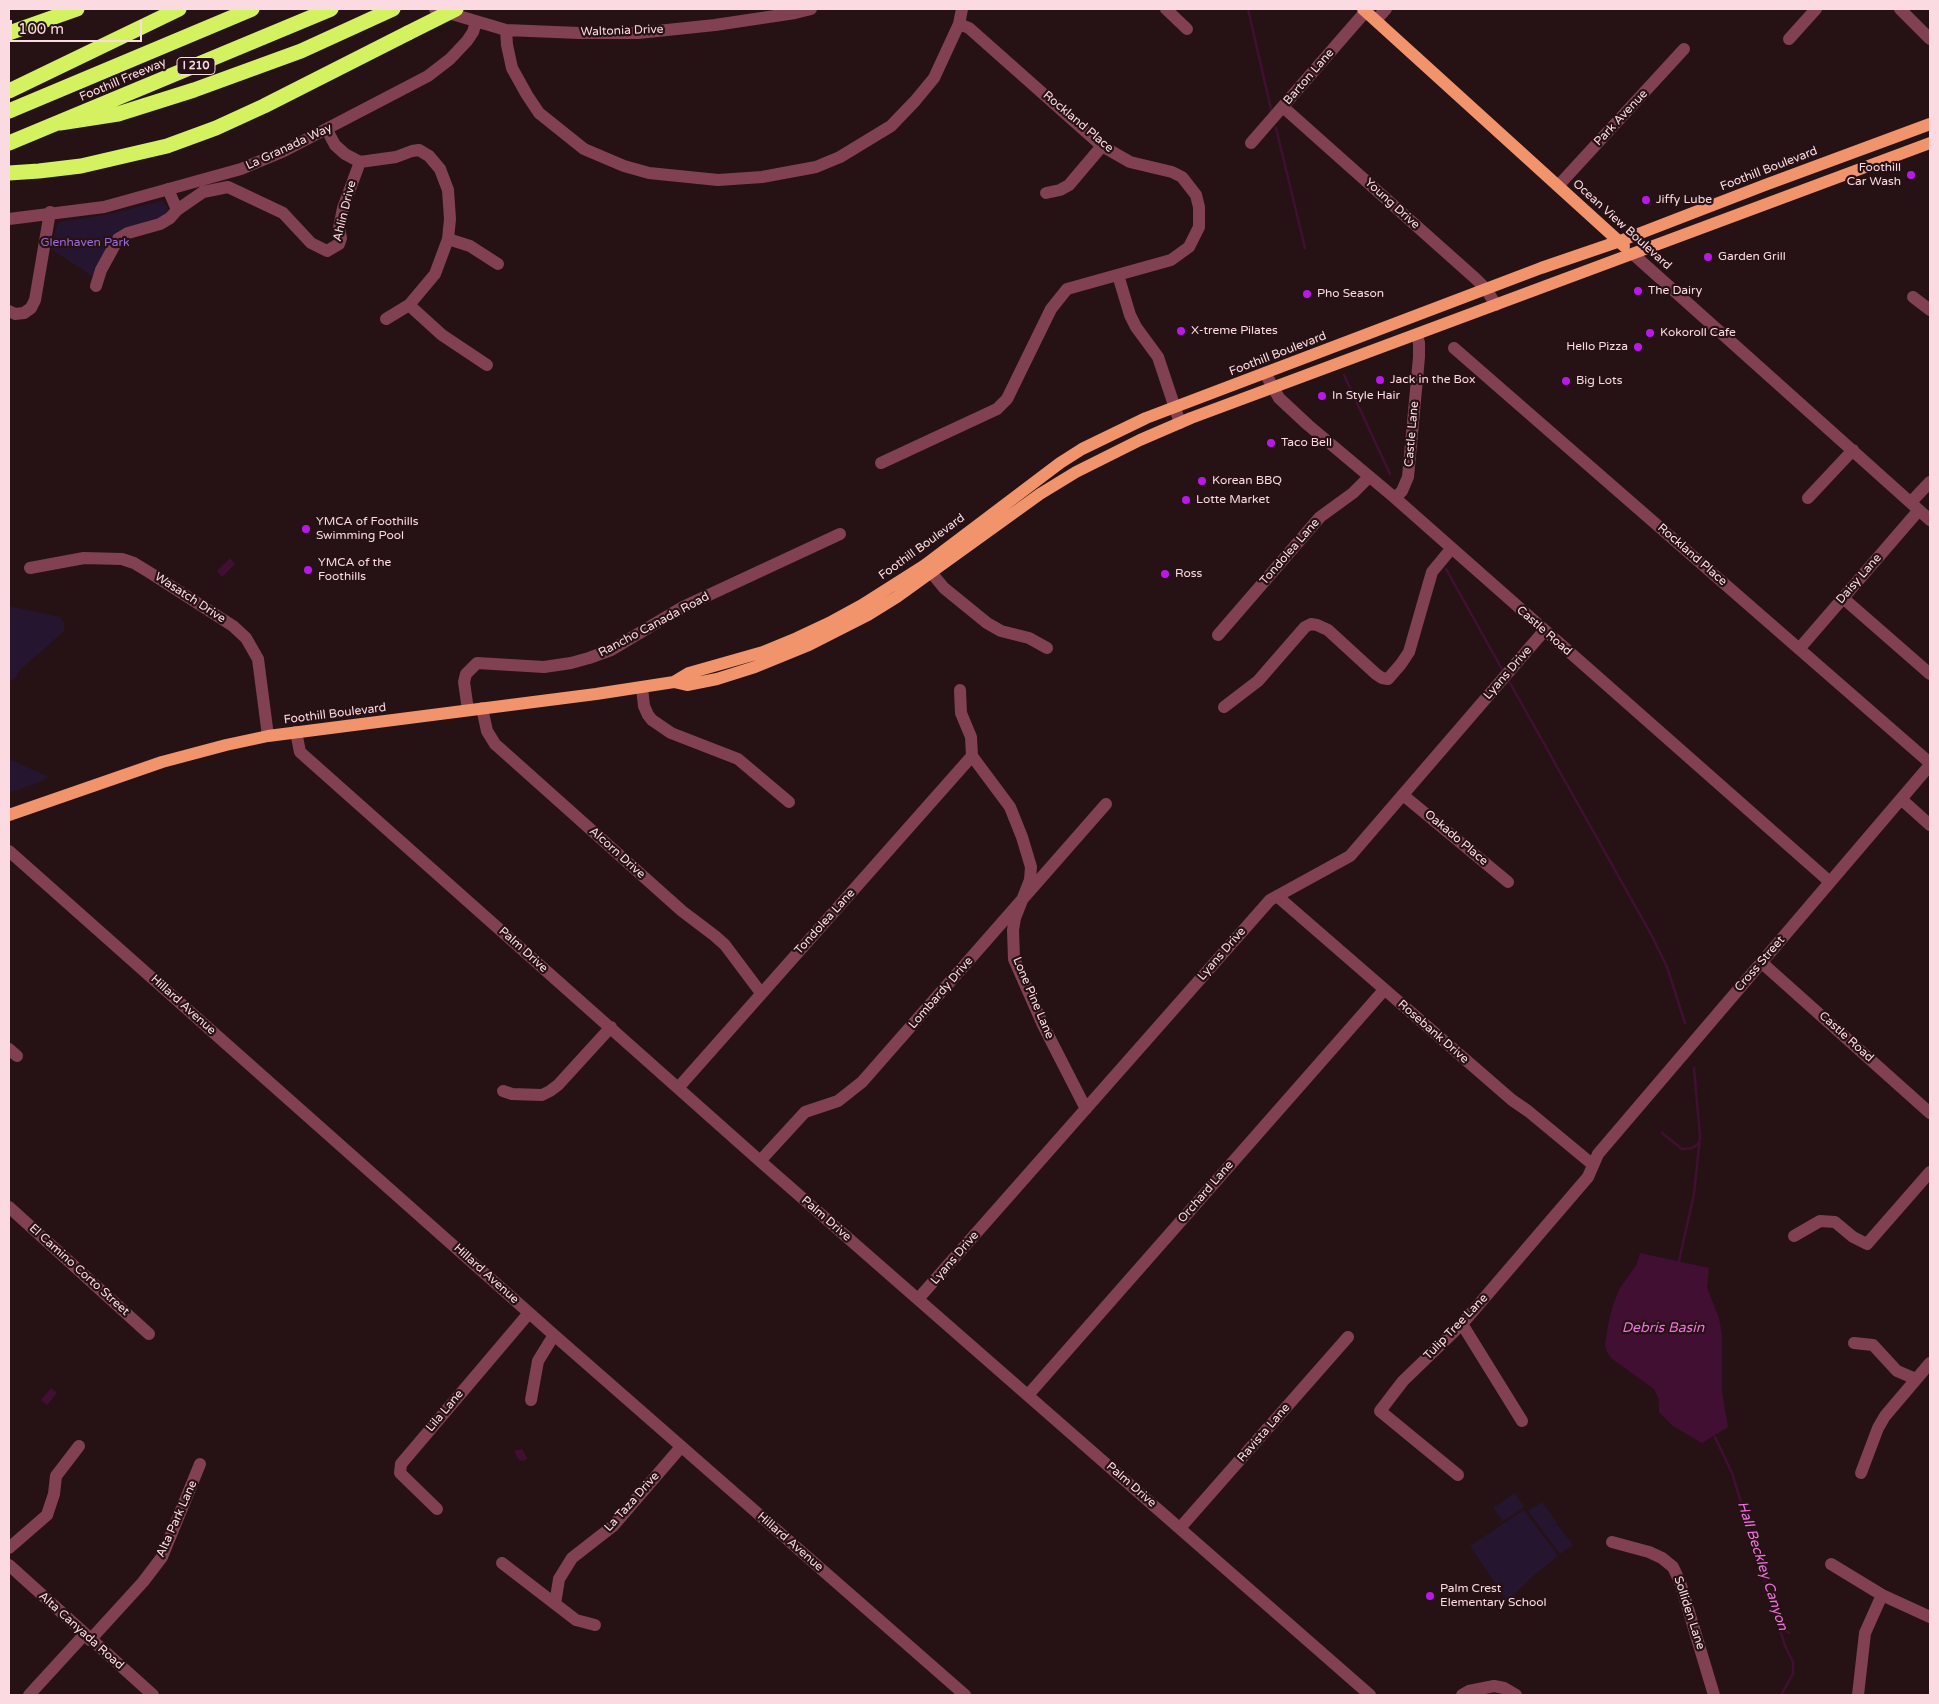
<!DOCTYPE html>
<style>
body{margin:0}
#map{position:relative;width:1939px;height:1704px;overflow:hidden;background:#261215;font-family:"Varela Round",sans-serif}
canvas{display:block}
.frame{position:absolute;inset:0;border:10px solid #fcdae1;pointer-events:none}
.scale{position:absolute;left:10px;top:20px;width:132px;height:22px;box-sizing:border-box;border:2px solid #fcdae1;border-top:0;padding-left:6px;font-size:15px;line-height:18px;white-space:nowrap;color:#fcdae1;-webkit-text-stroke:4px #261215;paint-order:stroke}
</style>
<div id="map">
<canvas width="1939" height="1704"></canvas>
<div class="frame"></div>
<div class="scale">100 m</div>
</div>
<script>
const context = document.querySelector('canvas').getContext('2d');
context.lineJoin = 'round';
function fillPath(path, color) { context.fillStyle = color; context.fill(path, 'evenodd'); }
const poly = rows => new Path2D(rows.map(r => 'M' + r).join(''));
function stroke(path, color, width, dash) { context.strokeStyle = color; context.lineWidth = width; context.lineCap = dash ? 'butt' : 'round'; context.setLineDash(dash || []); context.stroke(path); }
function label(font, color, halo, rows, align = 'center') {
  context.font = font + ' "Varela Round",sans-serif'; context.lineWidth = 4.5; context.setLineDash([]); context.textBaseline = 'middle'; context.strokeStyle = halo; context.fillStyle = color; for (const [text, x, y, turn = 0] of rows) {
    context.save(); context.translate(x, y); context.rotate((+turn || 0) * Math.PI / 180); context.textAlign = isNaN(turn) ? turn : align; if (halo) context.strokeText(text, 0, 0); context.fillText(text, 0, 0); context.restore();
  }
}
fillPath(poly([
 [162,201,168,207,167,213,162,217,124,229,95,274,92,276,51,249,57,225,60,222,105,215],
 [9,606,60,617,64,623,64,631,19,671,17,676,9,683],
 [9,759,49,777,37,783,9,793],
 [1515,1493,1524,1507,1503,1521,1493,1508],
 [1542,1502,1557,1523,1549,1529,1557,1524,1573,1545,1560,1554,1528,1511],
 [1524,1510,1558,1556,1534,1575,1507,1601,1470,1546]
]), '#26152f');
fillPath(poly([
 [230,558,235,564,222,577,217,571],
 [1640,1253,1709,1268,1707,1288,1719,1318,1722,1335,1722,1392,1728,1427,1702,1443,1673,1426,1659,1412,1659,1400,1654,1389,1611,1358,1607,1352,1605,1345,1608,1325,1613,1305,1620,1288,1637,1264],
 [51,1388,57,1393,47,1405,41,1400],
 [522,1449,527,1458,524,1461,519,1460,514,1451]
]), '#410f32');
stroke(poly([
 [1248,9,1271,109],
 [1276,128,1305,248],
 [1344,375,1390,474],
 [1446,569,1502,669],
 [1510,683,1652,936,1667,967,1685,1023],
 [1662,1133,1682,1149,1692,1148,1698,1144],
 [1679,1261,1694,1194,1700,1137,1694,1068],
 [1715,1437,1732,1473,1785,1646,1793,1662,1793,1674,1781,1695],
 [1780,1627,1789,1633]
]), '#410f32', 2.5);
stroke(poly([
 [435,9,506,30,579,33,638,33,715,25,795,13,811,9],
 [1166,9,1187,29],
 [1900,9,1930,39],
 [1376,20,1386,9],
 [506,30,507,45,512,68,527,95,539,113,584,149,624,166,649,173,718,180,762,177,816,167,840,157,891,126,915,101,934,78,959,24,962,9],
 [1789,39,1816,9],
 [1283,107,1476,279,1486,289,1496,305],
 [327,130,335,145,345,154,360,162],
 [1251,143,1366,11],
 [360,162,396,157,412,151,419,150,429,156,440,169,448,190,450,219,448,239,435,274,409,305,386,319],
 [1558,186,1684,49],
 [1046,193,1060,190,1069,185,1102,146],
 [177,210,203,192,228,187,283,213,311,243,327,251,339,244,341,238,339,228,343,208,360,162],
 [9,219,104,207,241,169,284,151,428,76,450,59,467,41,473,32,476,22],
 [448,239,470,246,498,264],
 [1633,254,1930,520],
 [1118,275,1130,315,1136,327,1158,357,1180,423],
 [96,286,101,270,118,239,128,233,160,224,170,218,177,210,168,189],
 [1913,297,1930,310],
 [409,305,442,335,487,365],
 [9,311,15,314,24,313,31,308,35,300,50,212],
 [1454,348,1930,763],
 [1265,373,1279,398,1308,425,1395,498,1830,882],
 [881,463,997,409,1007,399,1051,309,1067,289,1171,260,1189,247,1199,227,1199,207,1196,195,1182,177,1172,172,1130,162,1102,146,969,28,959,24],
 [1395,498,1402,491,1408,477,1419,357,1419,343,1417,335],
 [1808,498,1853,450],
 [1911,502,1930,482],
 [925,565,944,588,987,623,1001,631,1029,638,1047,648],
 [30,568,84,558,122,559,134,563,152,574,233,626,246,638,258,659,268,736],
 [1843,598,1930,674],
 [1218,635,1320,517,1353,493,1369,477],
 [1799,649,1919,510],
 [642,688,644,706,648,715,652,720,671,733,738,759,789,802],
 [960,690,961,713,971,737,972,756,1010,807,1022,837,1031,867,1030,880,1015,918,1013,930,1014,959,1043,1025,1086,1109],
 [1224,707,1258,681,1305,627,1311,624,1317,625,1328,630,1376,674,1382,678,1388,679,1401,664,1409,652,1432,572,1451,549],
 [482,708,487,731,495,744,682,911,715,936,725,945,761,993],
 [468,710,464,682,466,674,477,663,544,667,571,663,589,658,611,650,683,607,840,534],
 [296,732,300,752,760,1161,1370,1695],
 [1403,795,1508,882],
 [1901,799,1930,825],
 [9,851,554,1335,965,1695],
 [1277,896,1512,1100,1528,1111,1592,1164],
 [1761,962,1930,1113],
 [9,1049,17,1056],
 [678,1088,972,756],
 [503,1091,512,1094,542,1095,550,1091,558,1085,611,1027],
 [760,1161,805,1112,838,1101,862,1082,1106,804],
 [9,1207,149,1334],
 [1794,1236,1820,1221,1835,1222,1853,1237,1867,1244,1930,1172],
 [918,1299,1270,900,1350,856,1544,631],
 [1462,1324,1522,1421],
 [1854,1343,1873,1345,1897,1371,1916,1379],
 [1028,1395,1384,990],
 [531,1400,538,1361,554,1335],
 [1861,1473,1878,1428,1885,1416,1930,1363],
 [1458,1475,1380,1411,1403,1381,1462,1324,1588,1177,1598,1154,1930,765],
 [437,1509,400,1473,401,1464,529,1313],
 [1180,1528,1348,1337],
 [1612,1542,1649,1552,1662,1558,1673,1567,1680,1582,1714,1695],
 [9,1548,47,1515,54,1494,56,1476,79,1446],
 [502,1563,576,1620,595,1625],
 [1831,1564,1882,1595,1930,1617],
 [9,1565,153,1695],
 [555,1604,559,1579,572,1558,613,1526,681,1447],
 [90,1640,143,1582,162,1557,200,1464],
 [29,1695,84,1635],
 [1462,1695,1469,1691,1494,1686,1504,1688,1516,1695],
 [1858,1695,1865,1633,1882,1595]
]), '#814153', 12);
stroke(poly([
 [1363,9,1624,246],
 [674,682,689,673,763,652,797,638,829,623,862,605,925,565,1060,463,1082,449,1146,418,1541,268,1620,241,1765,185,1930,124],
 [9,815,162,762,226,745,268,736,596,694,674,682,687,685,717,679,755,667,809,645,868,615,897,597,1040,494,1076,472,1140,440,1191,418,1930,143]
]), '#f2946b', 12);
stroke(poly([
 [9,33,77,9],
 [9,91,179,9],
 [9,111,252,9],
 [60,123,118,114,194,90,301,51,393,9],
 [9,143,331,9],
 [9,173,39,171,81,166,167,146,216,128,264,106,408,33]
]), '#d4f160', 15);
stroke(poly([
 [408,33,456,9]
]), '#d4f160', 15);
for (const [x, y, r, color] of [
 [1911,175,5,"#bc17ea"],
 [1646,200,5,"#bc17ea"],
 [1708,257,5,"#bc17ea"],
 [1638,291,5,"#bc17ea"],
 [1307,294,5,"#bc17ea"],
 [1181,331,5,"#bc17ea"],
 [1650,333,5,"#bc17ea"],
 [1638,347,5,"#bc17ea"],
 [1380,380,5,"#bc17ea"],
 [1566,381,5,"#bc17ea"],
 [1322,396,5,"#bc17ea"],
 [1271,443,5,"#bc17ea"],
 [1202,481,5,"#bc17ea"],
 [1186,500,5,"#bc17ea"],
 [306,529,5,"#bc17ea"],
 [308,570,5,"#bc17ea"],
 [1165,574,5,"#bc17ea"],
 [1430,1596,5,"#bc17ea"]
]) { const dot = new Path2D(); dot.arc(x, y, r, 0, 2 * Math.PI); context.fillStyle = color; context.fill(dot); stroke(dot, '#261215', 2); }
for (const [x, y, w] of [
 [196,66,38]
]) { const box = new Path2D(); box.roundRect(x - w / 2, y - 8.5, w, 17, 4); context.fillStyle = '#261215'; context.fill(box); stroke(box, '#fcdae1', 1); }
label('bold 11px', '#fcdae1', null, [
 ["I 210",196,66]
]);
label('12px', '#fcdae1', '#261215', [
 ["Waltonia Drive",622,31,-2],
 ["Barton Lane",1309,77,-49],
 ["Foothill Freeway",123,80,-23],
 ["Park Avenue",1621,118,-47],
 ["Rockland Place",1078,122,40],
 ["La Granada Way",289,147,-25],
 ["Foothill Boulevard",1769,169,-21],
 ["Young Drive",1392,204,42],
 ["Ahlin Drive",345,211,-76],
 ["Ocean View Boulevard",1622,225,42],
 ["Foothill Boulevard",1278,354,-21],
 ["Castle Lane",1412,434,-85],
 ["Foothill Boulevard",922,547,-36],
 ["Tondolea Lane",1290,552,-49],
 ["Rockland Place",1692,555,41],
 ["Daisy Lane",1859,579,-49],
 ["Wasatch Drive",190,598,33],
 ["Rancho Canada Road",654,625,-28],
 ["Castle Road",1544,631,41],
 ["Lyans Drive",1508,673,-49],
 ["Foothill Boulevard",335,714,-7],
 ["Oakado Place",1456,838,40],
 ["Alcorn Drive",617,853,42],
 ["Tondolea Lane",825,922,-48],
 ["Palm Drive",523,950,42],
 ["Lyans Drive",1222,954,-49],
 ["Cross Street",1760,964,-49],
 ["Lombardy Drive",941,993,-49],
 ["Lone Pine Lane",1033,998,67],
 ["Hillard Avenue",183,1005,42],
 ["Rosebank Drive",1433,1032,41],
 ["Castle Road",1846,1037,42],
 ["Orchard Lane",1206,1192,-49],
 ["Palm Drive",826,1219,41],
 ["Lyans Drive",955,1258,-49],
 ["El Camino Corto Street",79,1270,42],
 ["Hillard Avenue",486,1274,42],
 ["Tulip Tree Lane",1456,1327,-46],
 ["Lila Lane",445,1411,-50],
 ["Ravista Lane",1264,1433,-49],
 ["Palm Drive",1131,1485,41],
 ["La Taza Drive",632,1502,-48],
 ["Alta Park Lane",177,1519,-66],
 ["Hillard Avenue",790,1542,41],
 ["Solliden Lane",1689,1613,72],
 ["Alta Canyada Road",81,1631,42]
]);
label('12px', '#fcdae1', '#261215', [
 ["Foothill",1901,168,"right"],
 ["Car Wash",1901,182,"right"],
 ["Jiffy Lube",1656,200],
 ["Garden Grill",1718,257],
 ["The Dairy",1648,291],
 ["Pho Season",1317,294],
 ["X-treme Pilates",1191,331],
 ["Kokoroll Cafe",1660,333],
 ["Hello Pizza",1628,347,"right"],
 ["Jack in the Box",1390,380],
 ["Big Lots",1576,381],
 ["In Style Hair",1332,396],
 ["Taco Bell",1281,443],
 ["Korean BBQ",1212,481],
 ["Lotte Market",1196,500],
 ["YMCA of Foothills",316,522],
 ["Swimming Pool",316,536],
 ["YMCA of the",318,563],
 ["Foothills",318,577],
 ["Ross",1175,574],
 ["Palm Crest",1440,1589],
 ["Elementary School",1440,1603]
], 'left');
label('12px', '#996bd6', '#261215', [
 ["Glenhaven Park",85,243]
]);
label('italic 14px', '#f271e0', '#261215', [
 ["Debris Basin",1663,1328],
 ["Hall Beckley Canyon",1762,1566,72]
]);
</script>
